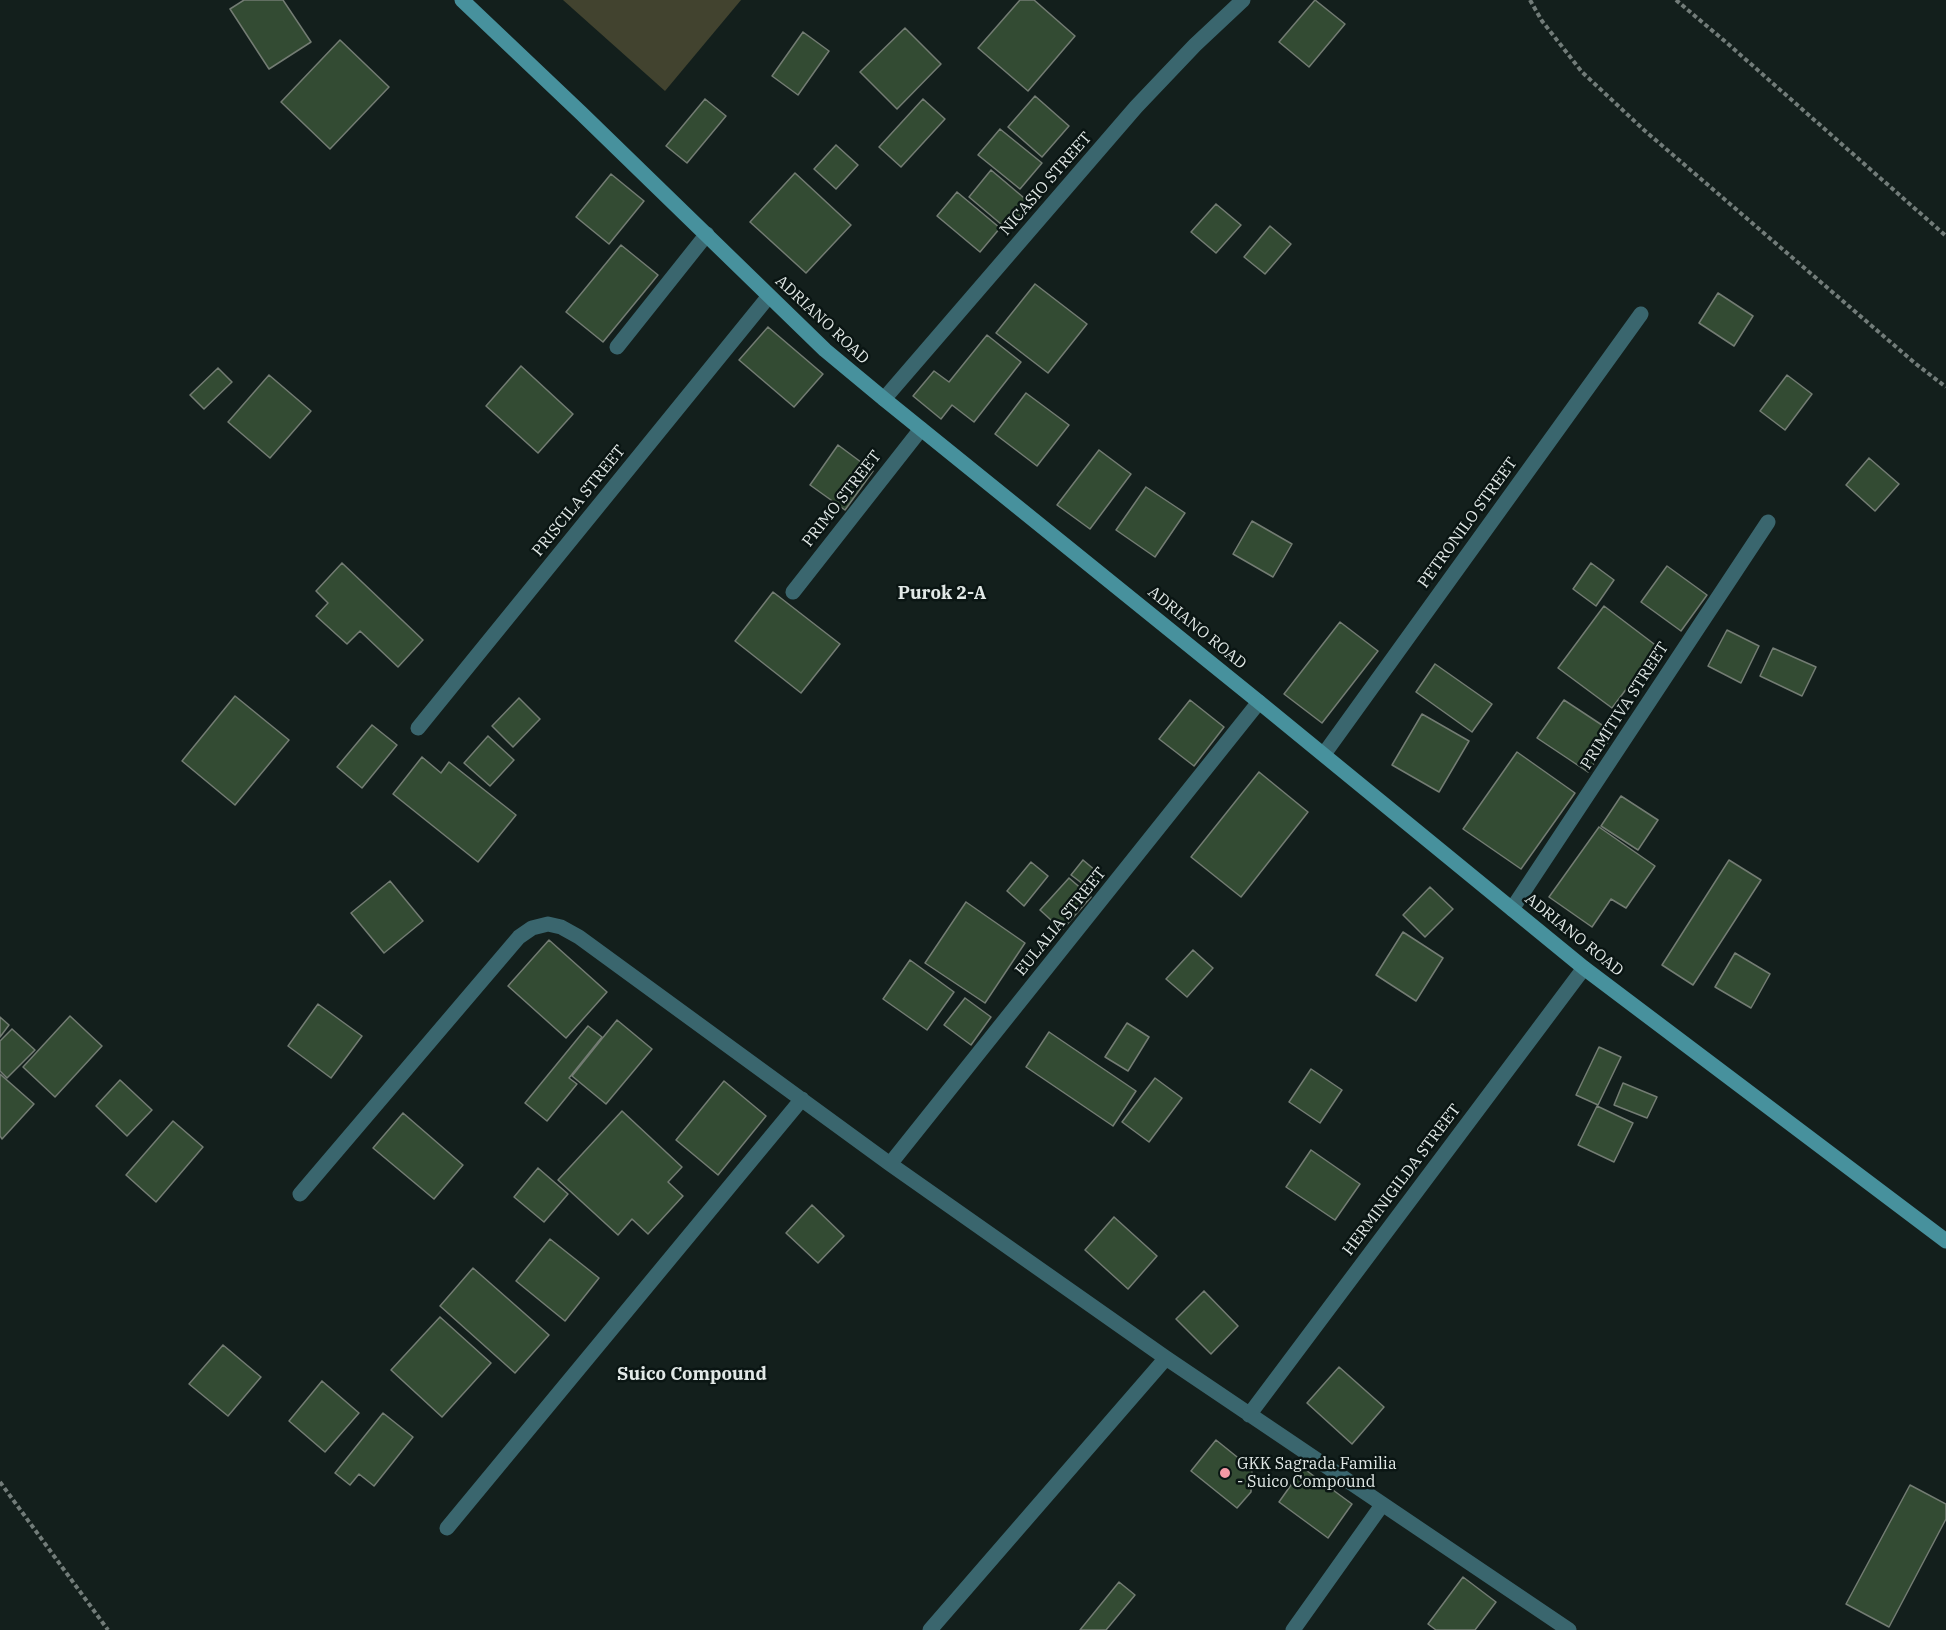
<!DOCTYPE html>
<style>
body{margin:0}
canvas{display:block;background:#131f1c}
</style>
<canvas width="1946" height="1630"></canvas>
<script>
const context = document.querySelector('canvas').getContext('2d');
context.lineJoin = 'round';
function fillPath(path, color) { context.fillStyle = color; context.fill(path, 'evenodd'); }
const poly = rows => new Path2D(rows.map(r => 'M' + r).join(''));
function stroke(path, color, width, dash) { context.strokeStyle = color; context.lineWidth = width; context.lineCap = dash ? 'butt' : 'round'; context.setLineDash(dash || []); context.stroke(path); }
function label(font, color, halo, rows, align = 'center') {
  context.font = font + ' "IBM Plex Serif",serif'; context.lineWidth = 5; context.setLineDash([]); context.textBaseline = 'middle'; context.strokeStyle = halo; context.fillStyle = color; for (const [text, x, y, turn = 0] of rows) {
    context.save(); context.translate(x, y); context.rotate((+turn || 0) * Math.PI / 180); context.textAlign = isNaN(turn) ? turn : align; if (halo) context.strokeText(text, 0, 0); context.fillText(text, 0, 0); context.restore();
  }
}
fillPath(poly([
 [563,0,741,0,665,91]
]), '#42432f');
const building = poly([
 [244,0,283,0,311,42,269,69,230,9,244,0],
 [1020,0,1034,0,1075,36,1028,91,978,48,1020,0],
 [1315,0,1345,24,1309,67,1279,42,1315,0],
 [905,28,941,64,897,109,860,72,905,28],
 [803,32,829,51,798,95,772,76,803,32],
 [340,40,389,87,330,149,281,102,340,40],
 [1035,96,1069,126,1042,157,1008,127,1035,96],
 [705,99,726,116,687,163,666,146,705,99],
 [923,99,945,119,901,167,879,147,923,99],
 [1000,129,1042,163,1020,189,978,155,1000,129],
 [836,145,858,165,836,189,814,169,836,145],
 [991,170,1030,203,1008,230,969,197,991,170],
 [795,173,851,225,806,273,750,222,795,173],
 [611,174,644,201,609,244,576,217,611,174],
 [957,192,1000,228,980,252,937,216,957,192],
 [1216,204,1241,225,1216,253,1191,232,1216,204],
 [1270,226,1291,244,1265,274,1244,257,1270,226],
 [621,245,658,275,603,342,566,312,621,245],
 [1035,284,1087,324,1048,373,996,333,1035,284],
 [1718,293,1753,316,1734,346,1699,323,1718,293],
 [768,327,823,374,794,407,739,360,768,327],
 [987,335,1021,362,974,422,952,405,941,419,913,396,934,371,949,382,987,335],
 [521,366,573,414,538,453,486,406,521,366],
 [218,368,232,382,204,409,190,395,218,368],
 [269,375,311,411,270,458,228,422,269,375],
 [1787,375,1812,394,1785,430,1760,411,1787,375],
 [1026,393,1069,425,1037,466,995,434,1026,393],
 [838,445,873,471,845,510,810,485,838,445],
 [1099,450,1131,474,1090,529,1057,505,1099,450],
 [1869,458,1899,484,1875,511,1846,485,1869,458],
 [1146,487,1185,513,1155,557,1116,530,1146,487],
 [1252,521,1292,544,1273,577,1233,554,1252,521],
 [342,563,423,640,398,667,360,631,347,644,316,616,328,603,316,591,342,563],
 [1591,563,1614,580,1596,606,1573,589,1591,563],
 [1667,566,1707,595,1681,631,1641,602,1667,566],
 [773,592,840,644,801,693,735,641,773,592],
 [1604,606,1658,647,1612,708,1558,668,1604,606],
 [1340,622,1378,651,1322,723,1284,694,1340,622],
 [1727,630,1759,646,1741,683,1708,666,1727,630],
 [1773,648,1816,667,1802,696,1760,676,1773,648],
 [1435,664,1492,704,1472,732,1416,692,1435,664],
 [235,696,289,740,235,805,182,761,235,696],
 [519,698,540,719,513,747,492,726,519,698],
 [1190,700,1224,727,1194,766,1159,739,1190,700],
 [1564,700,1614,733,1588,772,1537,738,1564,700],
 [1422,714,1469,741,1439,792,1392,765,1422,714],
 [372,725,397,745,362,788,337,767,372,725],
 [488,736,514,760,490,786,464,763,488,736],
 [1517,752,1575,793,1521,869,1463,829,1517,752],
 [422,757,441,773,449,762,516,815,478,862,393,794,422,757],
 [1259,772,1308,812,1241,897,1191,857,1259,772],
 [1621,796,1658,820,1638,850,1601,826,1621,796],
 [1599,827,1655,866,1626,908,1611,899,1592,927,1549,897,1599,827],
 [1083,860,1102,876,1091,890,1071,875,1083,860],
 [1729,860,1761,880,1693,985,1662,965,1729,860],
 [1031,862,1048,876,1024,906,1007,891,1031,862],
 [1069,878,1091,897,1062,930,1040,910,1069,878],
 [390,881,423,921,384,953,351,913,390,881],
 [1430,887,1453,909,1425,937,1403,915,1430,887],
 [966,902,1025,943,985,1003,925,963,966,902],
 [1403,932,1443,958,1416,1001,1376,975,1403,932],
 [549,940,607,992,566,1038,508,986,549,940],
 [1193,950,1213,968,1187,997,1166,979,1193,950],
 [1735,953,1770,974,1751,1008,1715,987,1735,953],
 [910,960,954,992,927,1030,883,999,910,960],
 [965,998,991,1017,971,1045,944,1025,965,998],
 [318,1004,362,1036,331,1078,288,1046,318,1004],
 [70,1016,102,1046,55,1097,23,1067,70,1016],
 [0,1017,9,1025,0,1037,0,1017],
 [617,1020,652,1049,606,1104,572,1076,617,1020],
 [1127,1023,1149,1037,1128,1071,1105,1057,1127,1023],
 [588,1026,602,1037,569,1078,577,1084,547,1121,525,1103,588,1026],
 [12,1029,35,1050,7,1078,0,1071,0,1041,12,1029],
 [1049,1032,1136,1091,1113,1126,1026,1067,1049,1032],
 [1599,1047,1621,1057,1598,1105,1576,1095,1599,1047],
 [1311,1069,1342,1090,1320,1123,1289,1102,1311,1069],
 [0,1074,34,1104,2,1139,0,1136,0,1074],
 [1155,1078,1182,1098,1149,1142,1122,1122,1155,1078],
 [120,1080,152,1110,127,1136,96,1106,120,1080],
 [724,1081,766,1116,718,1175,676,1140,724,1081],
 [1623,1083,1657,1097,1647,1118,1614,1105,1623,1083],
 [1597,1106,1633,1123,1614,1162,1578,1145,1597,1106],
 [622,1111,682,1167,668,1182,683,1196,648,1234,632,1219,618,1235,558,1180,622,1111],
 [403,1113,463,1165,434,1199,373,1148,403,1113],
 [173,1121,203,1147,156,1202,126,1175,173,1121],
 [1311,1150,1360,1184,1335,1220,1286,1187,1311,1150],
 [538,1168,568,1194,544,1222,514,1197,538,1168],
 [812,1205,844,1236,818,1263,786,1233,812,1205],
 [1114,1217,1157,1256,1128,1289,1085,1250,1114,1217],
 [550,1239,599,1278,565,1321,516,1281,550,1239],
 [473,1268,549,1335,515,1373,440,1306,473,1268],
 [1204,1291,1238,1326,1211,1354,1176,1319,1204,1291],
 [440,1317,491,1363,442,1417,391,1370,440,1317],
 [223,1345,261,1377,228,1416,189,1384,223,1345],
 [1339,1367,1384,1407,1352,1444,1307,1403,1339,1367],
 [322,1381,359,1413,325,1452,289,1421,322,1381],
 [383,1413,413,1437,374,1486,359,1474,350,1485,335,1473,383,1413],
 [1216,1440,1252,1469,1251,1492,1237,1508,1191,1471,1216,1440],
 [1303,1468,1352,1504,1328,1538,1279,1502,1303,1468],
 [1910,1485,1946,1504,1946,1519,1889,1627,1846,1604,1910,1485],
 [1463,1577,1496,1602,1475,1630,1436,1630,1428,1624,1463,1577],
 [1119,1582,1135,1595,1106,1630,1080,1630,1119,1582]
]);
fillPath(building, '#334b33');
stroke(building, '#737c73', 1.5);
stroke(poly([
 [1530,0,1542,21,1582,72,1644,130,1916,364,1946,387],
 [1676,0,1727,43,1946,236],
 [0,1482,108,1630]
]), '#727c79', 4, [4.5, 3]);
stroke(poly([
 [617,347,707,234],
 [884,399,1136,107,1195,45,1243,0],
 [793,592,921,429],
 [418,728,769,296],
 [1324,754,1641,314],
 [1512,909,1768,522],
 [890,1164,1259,702],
 [300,1194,519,937,532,928,548,924,561,927,579,937,890,1164,1166,1358,1569,1630],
 [1249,1415,1584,968],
 [447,1528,802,1099],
 [930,1630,1166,1358],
 [1293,1630,1382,1505]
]), '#3a666e', 15);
stroke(poly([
 [462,0,581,113,825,350,884,399,1259,702,1584,968,1946,1241]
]), '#47919d', 15);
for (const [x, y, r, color] of [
 [1225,1473,6,"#f49aa5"]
]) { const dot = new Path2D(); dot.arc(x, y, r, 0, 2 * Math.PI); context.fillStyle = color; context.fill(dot); stroke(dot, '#0a1513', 2); }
label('16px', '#e2e9e7', '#0a1513', [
 ["NICASIO STREET",1046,184,-49],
 ["ADRIANO ROAD",822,320,43],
 ["PRIMO STREET",842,499,-52],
 ["PRISCILA STREET",579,501,-51],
 ["PETRONILO STREET",1468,523,-54],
 ["ADRIANO ROAD",1197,628,39],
 ["PRIMITIVA STREET",1625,706,-57],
 ["EULALIA STREET",1061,922,-51],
 ["ADRIANO ROAD",1574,935,39],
 ["HERMINIGILDA STREET",1402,1180,-53]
]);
label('16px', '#e2e9e7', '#0a1513', [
 ["GKK Sagrada Familia",1237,1464],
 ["- Suico Compound",1237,1482]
], 'left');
label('bold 18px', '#e2e9e7', '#0a1513', [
 ["Purok 2-A",942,594],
 ["Suico Compound",692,1375]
]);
</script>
